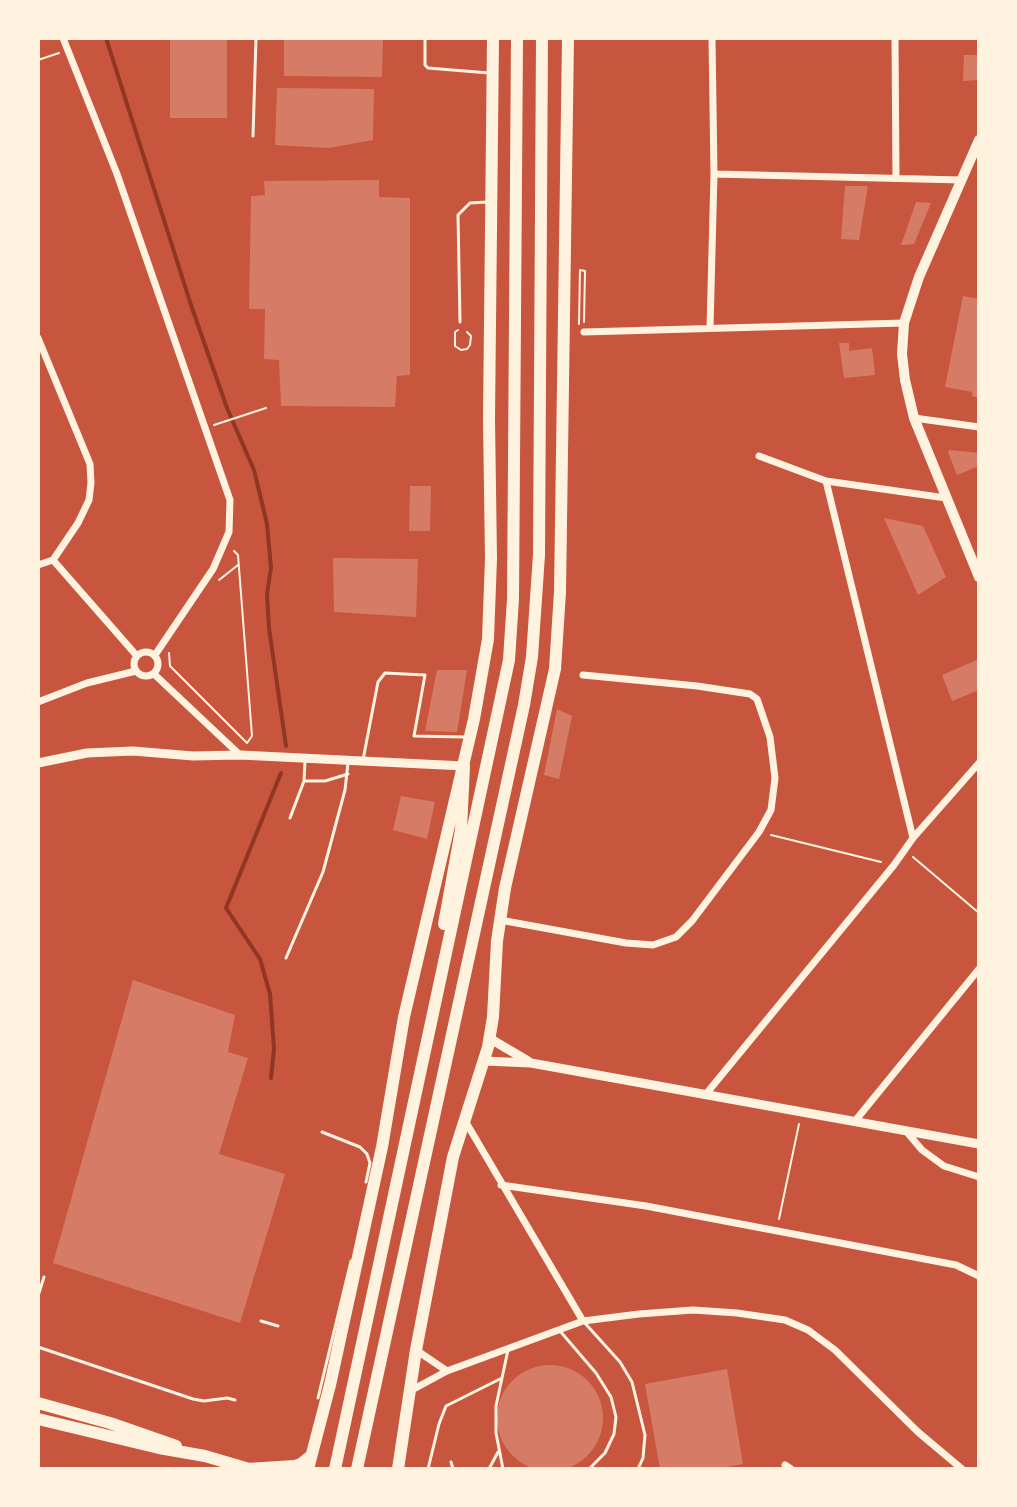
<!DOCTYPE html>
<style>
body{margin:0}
#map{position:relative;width:1017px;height:1507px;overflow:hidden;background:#c8553d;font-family:Signika,sans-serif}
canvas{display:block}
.frame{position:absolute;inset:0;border:40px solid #fff3e0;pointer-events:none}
</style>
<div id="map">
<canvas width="1017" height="1507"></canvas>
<div class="frame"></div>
</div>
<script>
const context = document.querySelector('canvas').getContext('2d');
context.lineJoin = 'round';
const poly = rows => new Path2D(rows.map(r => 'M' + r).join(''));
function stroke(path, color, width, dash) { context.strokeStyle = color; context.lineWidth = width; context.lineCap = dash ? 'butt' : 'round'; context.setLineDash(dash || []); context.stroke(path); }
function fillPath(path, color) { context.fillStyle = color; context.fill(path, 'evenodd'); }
stroke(poly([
 [106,38,191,305,227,408,254,470,267,524,271,568,267,594,269,628,286,746],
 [271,1078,274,1049,270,994,260,959,226,908,281,773]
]), '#8f3625', 4);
fillPath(poly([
 [170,38,227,38,227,118,170,118],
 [284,38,383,38,382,77,284,76],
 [964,55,979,55,978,80,963,81],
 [277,88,374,89,373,140,329,148,275,145],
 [379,180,379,197,410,198,410,375,397,376,395,407,281,406,279,360,264,359,265,309,249,309,251,196,265,195,264,181],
 [845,186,868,186,859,240,841,239],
 [916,202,931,203,914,244,901,245],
 [963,296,979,299,979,398,972,396,972,392,945,387],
 [839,343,849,343,849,351,872,348,875,375,844,378],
 [949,450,979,453,979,466,957,475,948,452],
 [410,486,431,486,430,531,409,531],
 [884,518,923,526,946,577,918,595],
 [333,558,418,559,416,617,334,612],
 [979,659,979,690,952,701,942,675],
 [437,670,467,670,457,732,425,731],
 [557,709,572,716,559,779,544,775],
 [401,796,435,802,427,839,393,830],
 [133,980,235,1015,228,1052,248,1058,219,1154,285,1174,240,1323,53,1263],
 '497 1418a53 53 0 1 1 106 0a53 53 0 1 1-106 0Z',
 [727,1369,743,1464,716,1469,660,1469,645,1384]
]), '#d67c66');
stroke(poly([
 [38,60,59,53],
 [579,324,580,270,585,271,584,322],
 [458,330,455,332,455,346,461,350,467,349,470,345,471,336,467,332],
 [214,425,266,408],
 [219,580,238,565],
 [169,653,170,666,247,743,252,736,238,555,234,551],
 [771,835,881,862],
 [913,857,979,913],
 [779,1219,799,1124]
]), '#fff3e0', 2);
stroke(poly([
 [425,38,425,65,428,68,489,73],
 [253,136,256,38],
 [460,322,458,215,470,203,487,202],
 [363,760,378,682,385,673,425,675,414,736,464,737],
 [304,781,305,761],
 [290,818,304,781,325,781,348,774],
 [286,958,323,872,345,790,348,763],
 [322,1132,360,1147,367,1154,370,1163,366,1182],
 [38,1296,44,1277],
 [261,1321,278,1326],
 [583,1321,620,1362,632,1382,645,1435,643,1458,638,1469],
 [560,1331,596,1373,611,1397,616,1417,614,1434,605,1453,589,1469],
 [38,1347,193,1399,204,1401,227,1398,235,1400],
 [318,1398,351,1261],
 [451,1462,453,1469],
 [428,1469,439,1424,446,1406,502,1378],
 [489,1469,498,1452],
 [503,1469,496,1433,496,1406,508,1350]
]), '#fff3e0', 3);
stroke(poly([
 [63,38,117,174,230,500,229,532,213,569,155,655],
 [895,38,896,178],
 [714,174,961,180],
 [710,328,714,174,712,38],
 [584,332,904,323],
 [38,338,90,464,91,483,89,500,78,523,53,560,38,565],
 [914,418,979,427],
 [759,456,826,481,946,498],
 [826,481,913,838],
 [53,560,137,656],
 '134 664a12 12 0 1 1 24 0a12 12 0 1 1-24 0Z',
 [154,674,240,755],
 [38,702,87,683,136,671],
 [500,920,626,943,653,945,676,937,692,921,759,832,771,810,775,778,770,737,757,699,750,694,697,686,583,675],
 [706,1094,894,865,913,838,979,763],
 [464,1119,583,1321],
 [855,1121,979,969],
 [906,1131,922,1150,944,1166,979,1177],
 [501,1185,646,1206,956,1265,979,1276],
 [416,1350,447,1371],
 [410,1391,447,1371,583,1321,639,1314,693,1310,737,1313,785,1320,808,1330,835,1350,918,1432,962,1469],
 [785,1465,791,1469]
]), '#fff3e0', 7);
stroke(poly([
 [38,763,87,753,133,751,193,756,240,755,464,766],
 [489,1038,528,1061],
 [484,1061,531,1063,979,1144]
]), '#fff3e0', 9);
stroke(poly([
 [979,140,919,277,904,323,902,354,905,380,914,418,979,577]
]), '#fff3e0', 10);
stroke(poly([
 [38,1403,110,1423,176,1446],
 [38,1419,159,1448,205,1456,249,1469],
 [247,1469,295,1466,301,1464,311,1456],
 [308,1469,330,1385,382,1147,404,1017,474,719,488,639,491,559,489,419,493,38],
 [398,1469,416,1350,453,1157,488,1047,493,1017,497,941,505,888,555,669,560,592,568,38]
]), '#fff3e0', 12);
stroke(poly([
 [444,924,461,830,464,766],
 [335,1469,509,660,513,599,517,38],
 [357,1469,524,705,532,657,539,555,542,38]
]), '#fff3e0', 12);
</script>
